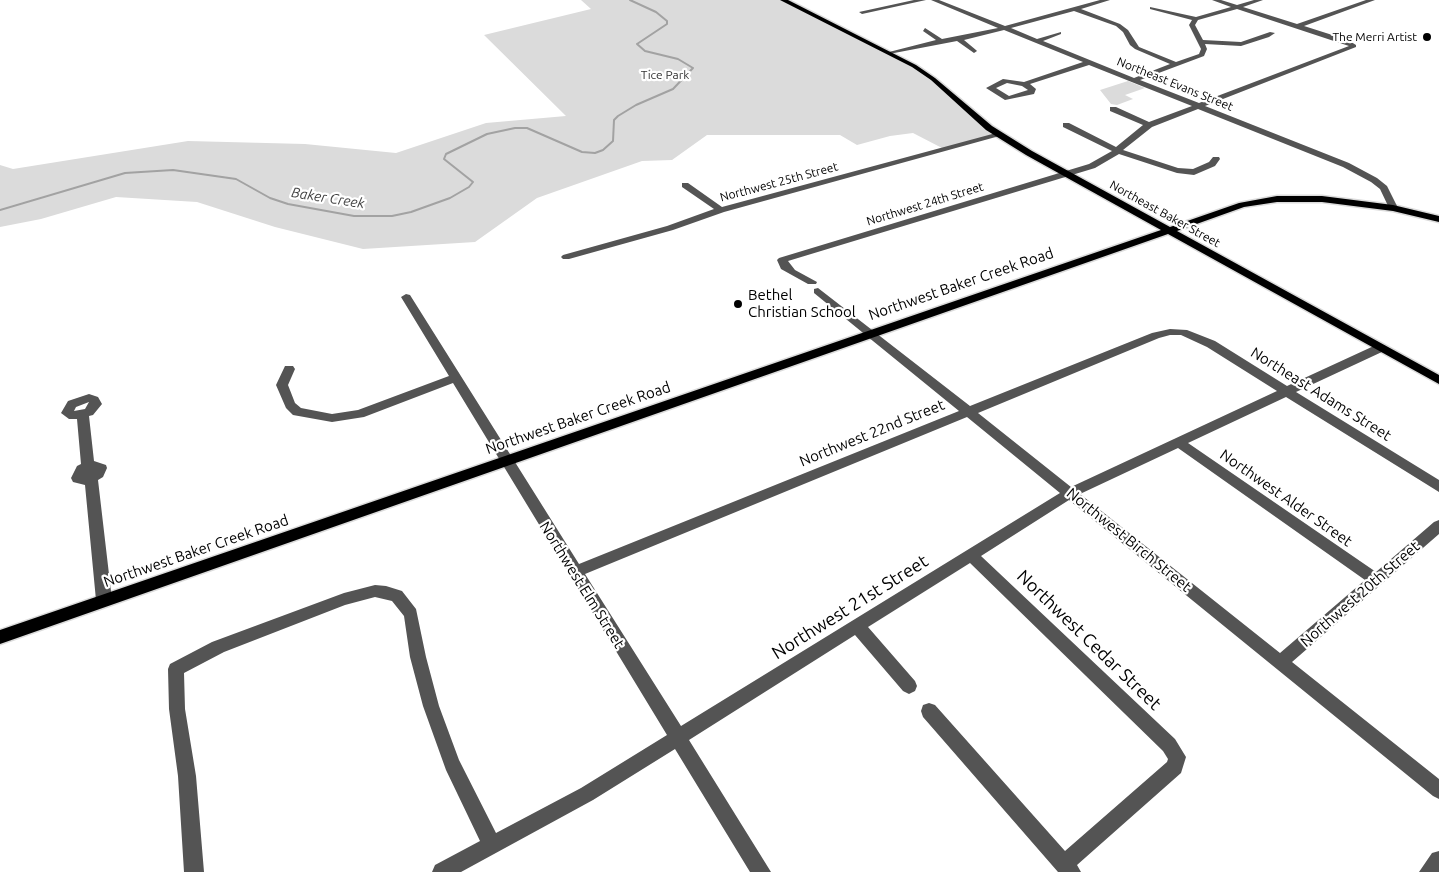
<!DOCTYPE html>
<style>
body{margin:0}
canvas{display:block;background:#fff}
</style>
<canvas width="1439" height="872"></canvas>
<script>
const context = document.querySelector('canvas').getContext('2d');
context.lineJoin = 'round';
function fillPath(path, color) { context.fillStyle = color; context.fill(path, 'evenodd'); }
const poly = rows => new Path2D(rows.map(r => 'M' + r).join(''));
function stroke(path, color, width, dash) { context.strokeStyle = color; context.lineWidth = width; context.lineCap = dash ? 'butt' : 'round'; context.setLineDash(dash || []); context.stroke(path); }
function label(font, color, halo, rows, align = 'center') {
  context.font = font + ' Ubuntu,sans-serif'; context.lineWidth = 4.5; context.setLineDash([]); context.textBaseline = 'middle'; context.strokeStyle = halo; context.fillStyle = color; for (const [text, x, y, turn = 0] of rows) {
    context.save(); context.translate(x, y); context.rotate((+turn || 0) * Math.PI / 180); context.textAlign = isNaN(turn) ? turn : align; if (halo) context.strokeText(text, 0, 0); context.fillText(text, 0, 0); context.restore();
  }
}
fillPath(poly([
 [581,0,779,0,866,41,927,74,999,135,942,148,913,133,890,136,857,145,840,135,707,135,672,160,642,161,537,198,475,242,363,249,275,227,197,202,116,197,41,219,0,227,0,165,13,169,188,141,305,144,396,153,486,123,566,116,484,35,591,9],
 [1128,81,1145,88,1125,95,1133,99,1117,105,1111,104,1100,90]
]), '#dbdbdb');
stroke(poly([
 [0,210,125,173,173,170,236,179,270,198,288,204,354,216,392,216,411,212,450,198,469,187,473,182,444,159,446,154,487,134,515,128,527,128,582,152,595,153,603,150,613,141,614,120,618,116,636,105,673,89,693,68,678,59,645,51,637,44,667,24,667,21,656,12,630,0]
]), '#a2a2a2', 2);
const major = poly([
 [780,0,788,0,916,65,935,78,992,126,1032,151,1170,227,1239,203,1277,196,1322,196,1393,205,1439,216,1439,222,1393,211,1322,202,1277,202,1244,207,1177,231,1439,375,1439,384,1168,234,0,644,0,630,1161,230,1026,155,986,130,931,80,912,67,780,0]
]);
stroke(major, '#dbdbdb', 3);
fillPath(poly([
 [914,0,926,0,862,14,859,12,914,0],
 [931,0,939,0,1005,26,1100,0,1110,0,1081,9,1120,24,1128,30,1139,47,1176,62,1199,54,1201,49,1189,25,1192,20,1150,9,1150,7,1196,17,1231,7,1212,0,1221,0,1237,5,1254,0,1263,0,1243,7,1297,24,1366,0,1375,0,1304,26,1348,40,1356,45,1356,47,1205,106,1349,163,1377,178,1387,186,1398,208,1390,210,1380,189,1371,182,1343,167,1198,109,1152,127,1123,150,1178,168,1193,169,1209,162,1213,157,1219,157,1220,159,1215,166,1194,175,1177,173,1119,154,1095,168,788,261,795,270,817,282,816,284,808,284,781,269,777,260,779,258,1089,164,1112,151,1063,127,1063,123,1069,123,1116,147,1143,125,1110,111,1110,107,1116,107,1149,122,1192,106,1089,65,1030,84,1036,89,1034,94,1005,100,986,88,1003,79,1024,82,1083,62,1004,30,964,40,976,50,977,51,974,53,957,41,889,54,889,52,936,40,923,31,925,28,942,39,998,28,931,0],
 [1237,9,1349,46,1199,103,1140,80,1204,56,1207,49,1205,44,1241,46,1269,37,1275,33,1270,32,1241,42,1203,40,1195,25,1198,20,1237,9],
 [1074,11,1116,26,1123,32,1130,45,1135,49,1170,64,1134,78,1043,41,1061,34,1061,32,1037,39,1011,28,1074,11],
 [1007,83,1022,86,1028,90,1009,96,996,88,1007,83],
 [996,133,1003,135,724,212,673,230,569,259,563,259,561,257,563,255,667,226,714,209,682,187,682,183,688,183,722,207,996,133],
 [818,288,970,406,1152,333,1170,329,1187,330,1215,341,1287,386,1376,345,1384,345,1386,348,1384,351,1296,392,1439,480,1439,492,1286,397,1188,443,1376,572,1434,522,1439,520,1439,534,1292,662,1439,779,1439,799,1433,796,1069,500,981,556,1175,739,1186,757,1181,773,1077,865,1081,872,1058,872,923,717,921,711,923,705,929,703,935,705,1065,851,1167,762,1168,759,1163,751,970,563,868,627,915,681,917,686,915,691,909,694,903,691,855,635,689,740,771,872,750,872,675,749,593,800,461,872,432,872,435,865,480,841,446,770,423,706,410,657,404,616,392,601,375,597,345,605,224,652,184,673,185,709,196,776,204,872,184,872,178,776,169,709,168,669,170,664,212,642,344,593,375,585,386,586,402,591,416,609,426,657,439,706,459,760,496,833,581,788,667,735,453,383,364,417,332,422,293,415,286,408,276,385,285,366,293,366,295,369,288,385,295,403,301,408,332,414,358,410,449,376,401,297,406,294,410,295,579,564,959,411,814,293,814,289,818,288],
 [1170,335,1181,335,1207,347,1277,391,1071,487,978,413,1159,338,1170,335],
 [967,417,1060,493,681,726,585,574,967,417],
 [1178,448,1365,580,1280,653,1080,494,1178,448],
 [89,394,98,397,102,404,93,415,89,416,94,461,106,465,107,468,103,477,98,480,112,600,109,605,104,606,99,605,96,600,85,485,73,482,71,478,77,466,81,464,77,419,69,419,61,413,68,401,89,394],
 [89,402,85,409,74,411,76,407,89,402],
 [1439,851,1439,872,1419,872,1432,853,1439,851]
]), '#545454');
fillPath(major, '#000');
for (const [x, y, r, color] of [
 [1427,37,5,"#000"],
 [738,304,5,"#000"]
]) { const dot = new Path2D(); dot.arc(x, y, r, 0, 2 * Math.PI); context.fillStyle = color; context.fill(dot); stroke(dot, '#fff', 2); }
label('12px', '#000', '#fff', [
 ["The Merri Artist",1417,37]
], 'right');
label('12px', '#323232', '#fff', [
 ["Tice Park",665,75]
]);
label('12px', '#000', '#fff', [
 ["Northeast Evans Street",1175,84,22],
 ["Northwest 25th Street",779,182,-15],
 ["Northwest 24th Street",925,204,-17],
 ["Northeast Baker Street",1165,214,29]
]);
label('italic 14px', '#434343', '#fff', [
 ["Baker Creek",328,198,9]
]);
label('15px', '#000', '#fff', [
 ["Northwest Baker Creek Road",961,284,-19],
 ["Northeast Adams Street",1321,394,32],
 ["Northwest Baker Creek Road",578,418,-19],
 ["Northwest 22nd Street",872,433,-22],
 ["Northwest Alder Street",1286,498,35],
 ["Northwest Birch Street",1129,540,39],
 ["Northwest Baker Creek Road",196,551,-19],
 ["Northwest Elm Street",582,585,58],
 ["Northwest 20th Street",1360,594,-41]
]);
label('15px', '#000', '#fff', [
 ["Bethel",748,295],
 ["Christian School",748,312]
], 'left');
label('18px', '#000', '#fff', [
 ["Northwest 21st Street",850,607,-32],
 ["Northwest Cedar Street",1089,640,44]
]);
</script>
